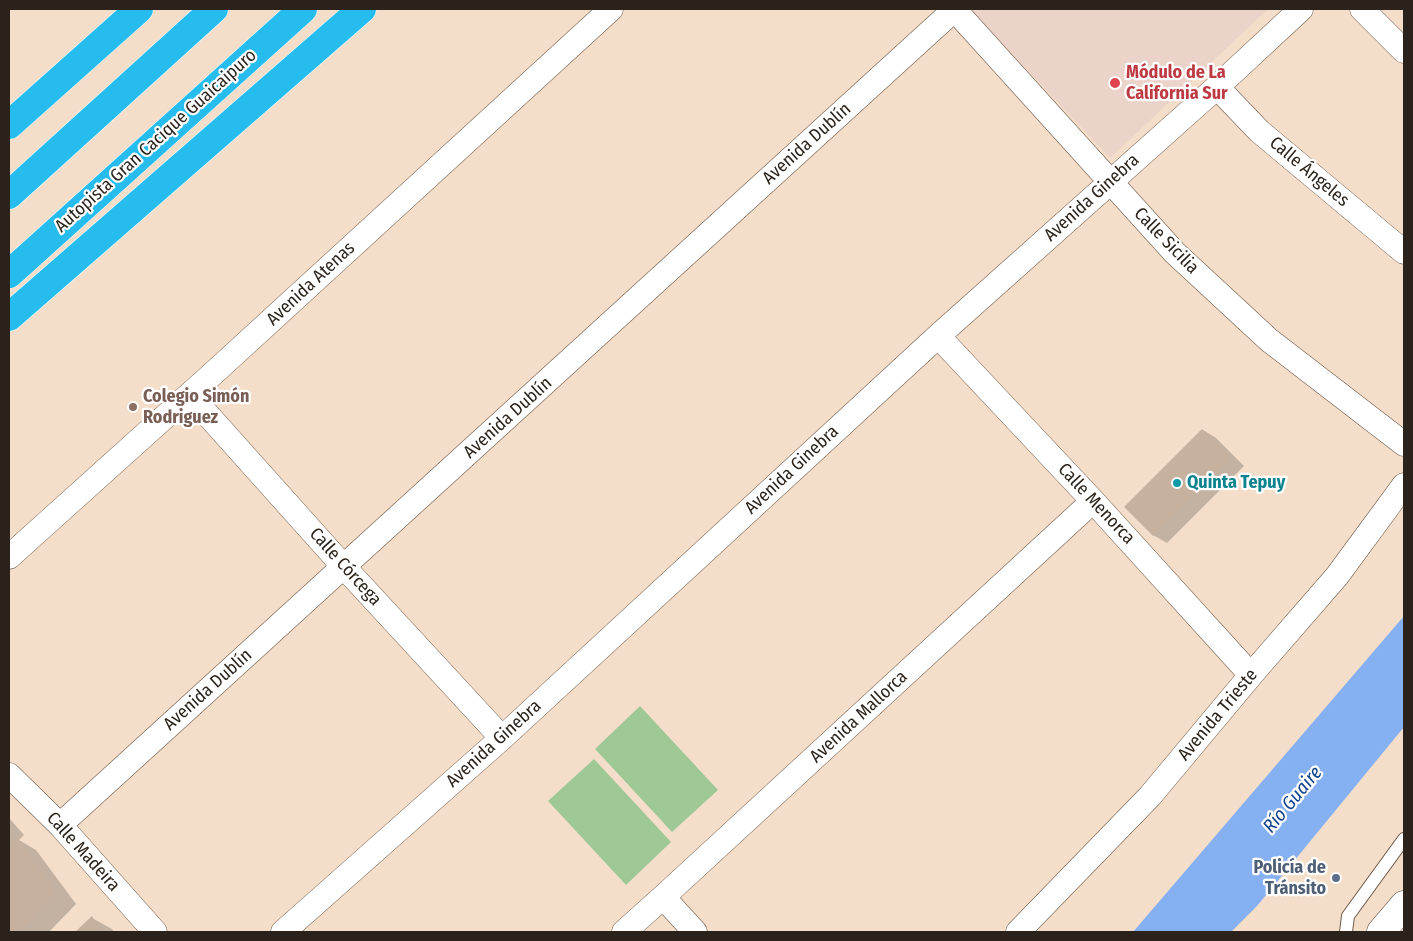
<!DOCTYPE html>
<meta charset="utf-8">
<style>
body{margin:0}
#map{position:relative;width:1413px;height:941px;overflow:hidden;background:#f4deca;font-family:"Fira Sans Condensed",sans-serif}
canvas{display:block}
.frame{position:absolute;inset:0;border:10px solid #2b231b;pointer-events:none}
</style>
<div id="map">
<canvas width="1413" height="941"></canvas>
<div class="frame"></div>
</div>
<script>
const context = document.querySelector('canvas').getContext('2d');
context.lineJoin = 'round';
function fillPath(path, color) { context.fillStyle = color; context.fill(path, 'evenodd'); }
const poly = rows => new Path2D(rows.map(r => 'M' + r).join(''));
function stroke(path, color, width, dash) { context.strokeStyle = color; context.lineWidth = width; context.lineCap = dash ? 'butt' : 'round'; context.setLineDash(dash || []); context.stroke(path); }
function label(font, color, halo, rows, align = 'center') {
  context.font = font + ' "Fira Sans Condensed",sans-serif'; context.lineWidth = 4.5; context.setLineDash([]); context.textBaseline = 'middle'; context.strokeStyle = halo; context.fillStyle = color; for (const [text, x, y, turn = 0] of rows) {
    context.save(); context.translate(x, y); context.rotate((+turn || 0) * Math.PI / 180); context.textAlign = isNaN(turn) ? turn : align; if (halo) context.strokeText(text, 0, 0); context.fillText(text, 0, 0); context.restore();
  }
}
fillPath(poly([
 [970,9,1268,9,1110,158]
]), '#ebd3c9');
fillPath(poly([
 [640,706,718,790,672,832,595,749],
 [594,759,671,842,626,885,548,801]
]), '#9fc897');
fillPath(poly([
 [1404,616,1404,727,1257,906,1231,932,1133,932]
]), '#85b0f2');
fillPath(poly([
 [1203,430,1216,438,1244,466,1167,543,1153,535],
 [9,818,24,835,19,840,36,850,76,904,49,932,9,932],
 [92,918,112,929,114,932,77,932]
]), '#0003');
fillPath(poly([
 [1202,429,1231,458,1153,536,1124,507],
 [16,837,56,892,18,932,9,932,9,844],
 [92,916,102,932,75,932]
]), '#c6b09e');
const lane = poly([
 [1346,932,1348,916,1404,839]
]);
const street = poly([
 [954,9,1175,253,1269,340,1404,444],
 [1362,9,1404,51],
 [1217,87,1259,131,1404,252],
 [938,336,1093,501,1251,675],
 [190,395,344,567,502,738],
 [9,557,218,369,611,9],
 [9,775,60,825,155,932],
 [60,825,955,9],
 [663,897,695,932],
 [283,932,502,738,938,336,1217,87,1301,9],
 [624,932,663,897,1093,501],
 [1018,932,1150,796,1251,675,1337,576,1404,485]
]);
const secondary = poly([
 [1381,932,1404,905]
]);
const highway = poly([
 [9,125,139,9],
 [9,195,214,9],
 [9,274,303,9],
 [9,317,362,9]
]);
stroke(lane, '#6c5948', 14);
stroke(street, '#6c5948', 25);
stroke(secondary, '#6c5948', 29);
stroke(highway, '#fff', 29);
stroke(lane, '#fff', 12);
stroke(street, '#fff', 24);
stroke(secondary, '#fff', 28);
stroke(highway, '#27bcee', 28);
for (const [x, y, r, color] of [
 [1115,83,6,"#e0444e"],
 [133,407,5,"#8d6e63"],
 [1177,483,5,"#0f9aa8"],
 [1336,878,5,"#5c6f8a"]
]) { const dot = new Path2D(); dot.arc(x, y, r, 0, 2 * Math.PI); context.fillStyle = color; context.fill(dot); stroke(dot, '#fff', 2); }
label('bold 18px', '#be3a42', '#fff', [
 ["Módulo de La",1126,73],
 ["California Sur",1126,94]
], 'left');
label('18px', '#2b231b', '#fff', [
 ["Autopista Gran Cacique Guaicaipuro",156,141,-42],
 ["Avenida Dublín",807,144,-42],
 ["Calle Ángeles",1309,172,40],
 ["Avenida Ginebra",1092,198,-42],
 ["Calle Sicilia",1166,241,46],
 ["Avenida Atenas",311,284,-43],
 ["Avenida Dublín",508,418,-42],
 ["Avenida Ginebra",792,470,-43],
 ["Calle Menorca",1096,504,47],
 ["Calle Córcega",345,567,48],
 ["Avenida Dublín",208,690,-42],
 ["Avenida Trieste",1218,715,-50],
 ["Avenida Mallorca",859,717,-43],
 ["Avenida Ginebra",494,744,-42],
 ["Calle Madeira",83,852,48]
]);
label('bold 18px', '#785e54', '#fff', [
 ["Colegio Simón",143,397],
 ["Rodriguez",143,418]
], 'left');
label('bold 18px', '#0d838f', '#fff', [
 ["Quinta Tepuy",1187,483]
], 'left');
label('bold 18px', '#4e5e75', '#fff', [
 ["Policía de",1326,868],
 ["Tránsito",1326,889]
], 'right');
label('italic 19px', '#0e428e', '#fff', [
 ["Río Guaire",1293,800,-50]
]);
</script>
